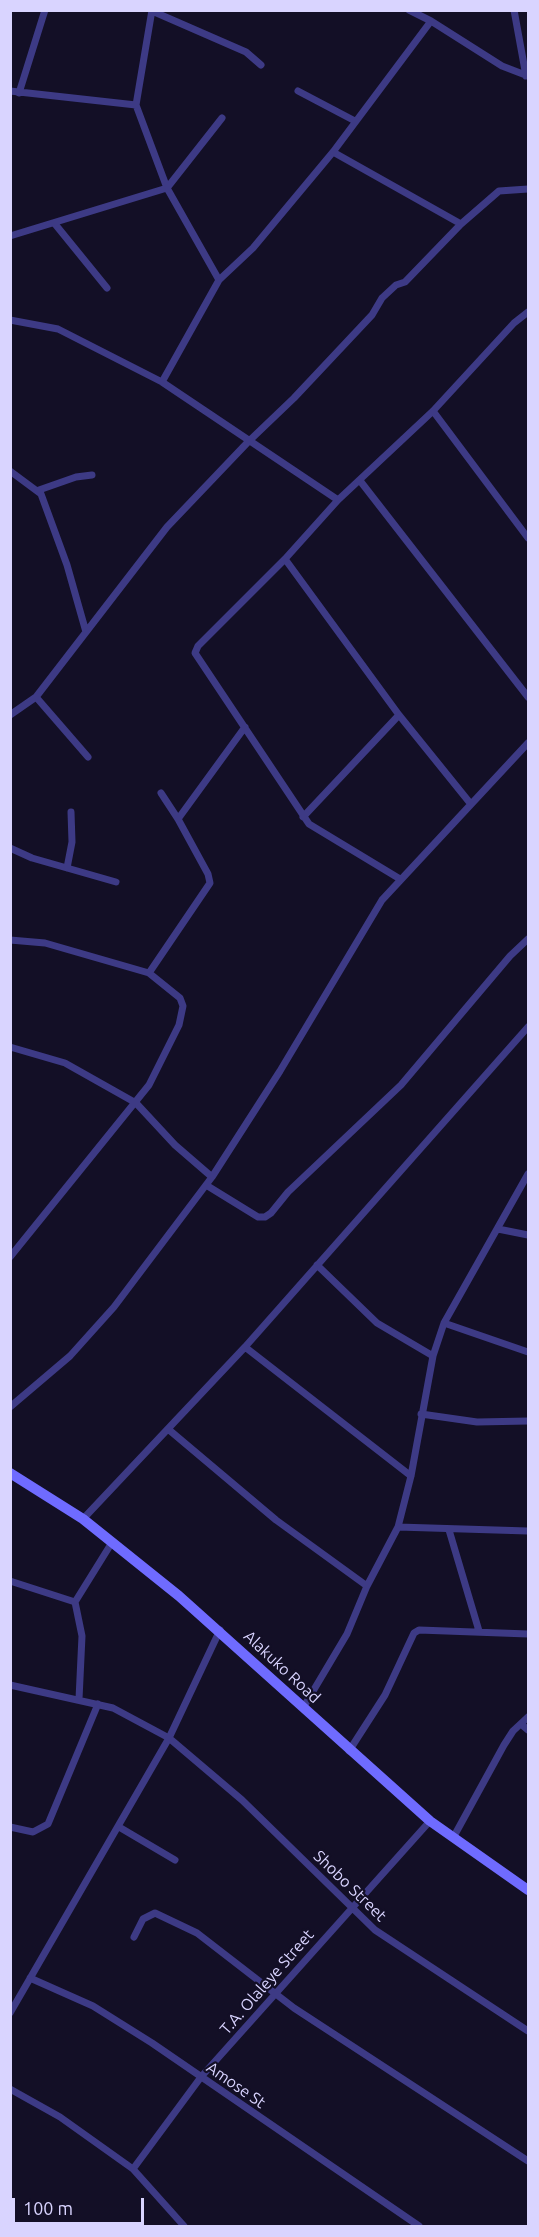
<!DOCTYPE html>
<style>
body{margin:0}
#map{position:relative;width:539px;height:2237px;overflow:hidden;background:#130f26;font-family:Ubuntu,sans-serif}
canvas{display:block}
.frame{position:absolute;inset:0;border:12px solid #d9d4ff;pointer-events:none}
.scale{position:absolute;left:12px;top:2198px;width:132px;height:27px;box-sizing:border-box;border:3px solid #d9d4ff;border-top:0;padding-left:8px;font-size:18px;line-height:21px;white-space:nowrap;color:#d9d4ff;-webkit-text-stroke:4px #130f26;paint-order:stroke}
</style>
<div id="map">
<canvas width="539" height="2237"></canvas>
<div class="frame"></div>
<div class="scale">100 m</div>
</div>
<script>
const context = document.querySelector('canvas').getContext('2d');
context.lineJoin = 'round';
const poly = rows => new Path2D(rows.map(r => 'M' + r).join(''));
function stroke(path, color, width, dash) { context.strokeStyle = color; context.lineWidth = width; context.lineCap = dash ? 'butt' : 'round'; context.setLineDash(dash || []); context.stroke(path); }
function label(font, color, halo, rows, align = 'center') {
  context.font = font + ' Ubuntu,sans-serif'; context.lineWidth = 4.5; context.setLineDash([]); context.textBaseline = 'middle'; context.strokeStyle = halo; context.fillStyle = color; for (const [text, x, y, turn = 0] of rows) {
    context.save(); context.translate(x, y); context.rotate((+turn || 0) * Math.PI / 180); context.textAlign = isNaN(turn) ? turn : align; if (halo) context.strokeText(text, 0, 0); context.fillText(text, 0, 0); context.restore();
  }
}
stroke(poly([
 [152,10,136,105,167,188,219,280],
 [409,10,431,21,502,66,528,76],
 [514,10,526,76],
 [152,11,246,52,261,65],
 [10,91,136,105],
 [298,91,355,121],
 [19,93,45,10],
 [333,152,461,224],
 [55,224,107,288],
 [10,236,167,188,222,118],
 [10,320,58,329,162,382,338,500],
 [162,382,219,280,253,248,333,152,431,21],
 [433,411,528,538],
 [10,471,41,494,67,565,86,632],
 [361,482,528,697],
 [39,490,76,477,92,475],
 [285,559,399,715,470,803],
 [36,697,88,757],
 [10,715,36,697,167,527,248,442,294,398,372,315,382,298,396,285,405,282,461,224,499,191,528,189],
 [303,817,399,715],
 [178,819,245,727],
 [10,848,32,858,116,882],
 [67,868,72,842,71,812],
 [400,879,309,824,195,653,198,646,285,559,338,500,433,411,514,323,528,312],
 [10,940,45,943,149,973,180,998,183,1006,179,1025,149,1085,10,1257],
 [149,973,210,883,208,874,178,819,161,793],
 [10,1047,65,1063,136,1103,175,1145,212,1177],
 [206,1185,258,1217,265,1217,271,1213,288,1192,401,1085,510,956,528,939],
 [498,1229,528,1235],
 [317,1265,377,1323,433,1356],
 [444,1323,528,1352],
 [245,1347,411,1476],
 [10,1407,70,1356,114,1307,212,1177,280,1071,382,900,528,743],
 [421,1414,477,1422,528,1421],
 [168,1429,276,1520,367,1586],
 [83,1519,245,1347,528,1027],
 [398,1527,528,1531],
 [449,1530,479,1631],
 [10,1581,75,1602,82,1636,79,1699],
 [75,1602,111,1544],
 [10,1685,113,1708,169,1738,242,1800,375,1930,528,2031],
 [303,1708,347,1634,367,1586,398,1527,411,1476,433,1356,444,1323,528,1174],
 [521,1724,528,1730],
 [349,1751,385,1695,414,1633,419,1630,528,1634],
 [10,1827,33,1832,48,1824,98,1704],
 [119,1827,175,1860],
 [453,1838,504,1745,513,1731,528,1717],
 [134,1937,143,1919,155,1913,197,1933,294,2008,528,2161],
 [30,1978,93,2006,152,2043,419,2226],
 [10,2013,169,1738,220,1630],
 [10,2089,60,2117,133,2169,184,2226],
 [133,2169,201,2077,430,1821],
 [10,2225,12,2226]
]), '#3d3a85', 7);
stroke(poly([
 [10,1473,83,1519,179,1596,430,1821,528,1890]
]), '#6f6bff', 10);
label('16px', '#d9d4ff', '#130f26', [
 ["Alakuko Road",282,1667,43],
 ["Shobo Street",350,1886,44],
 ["T.A. Olaleye Street",267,1982,-49],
 ["Amose St",236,2085,35]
]);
</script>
